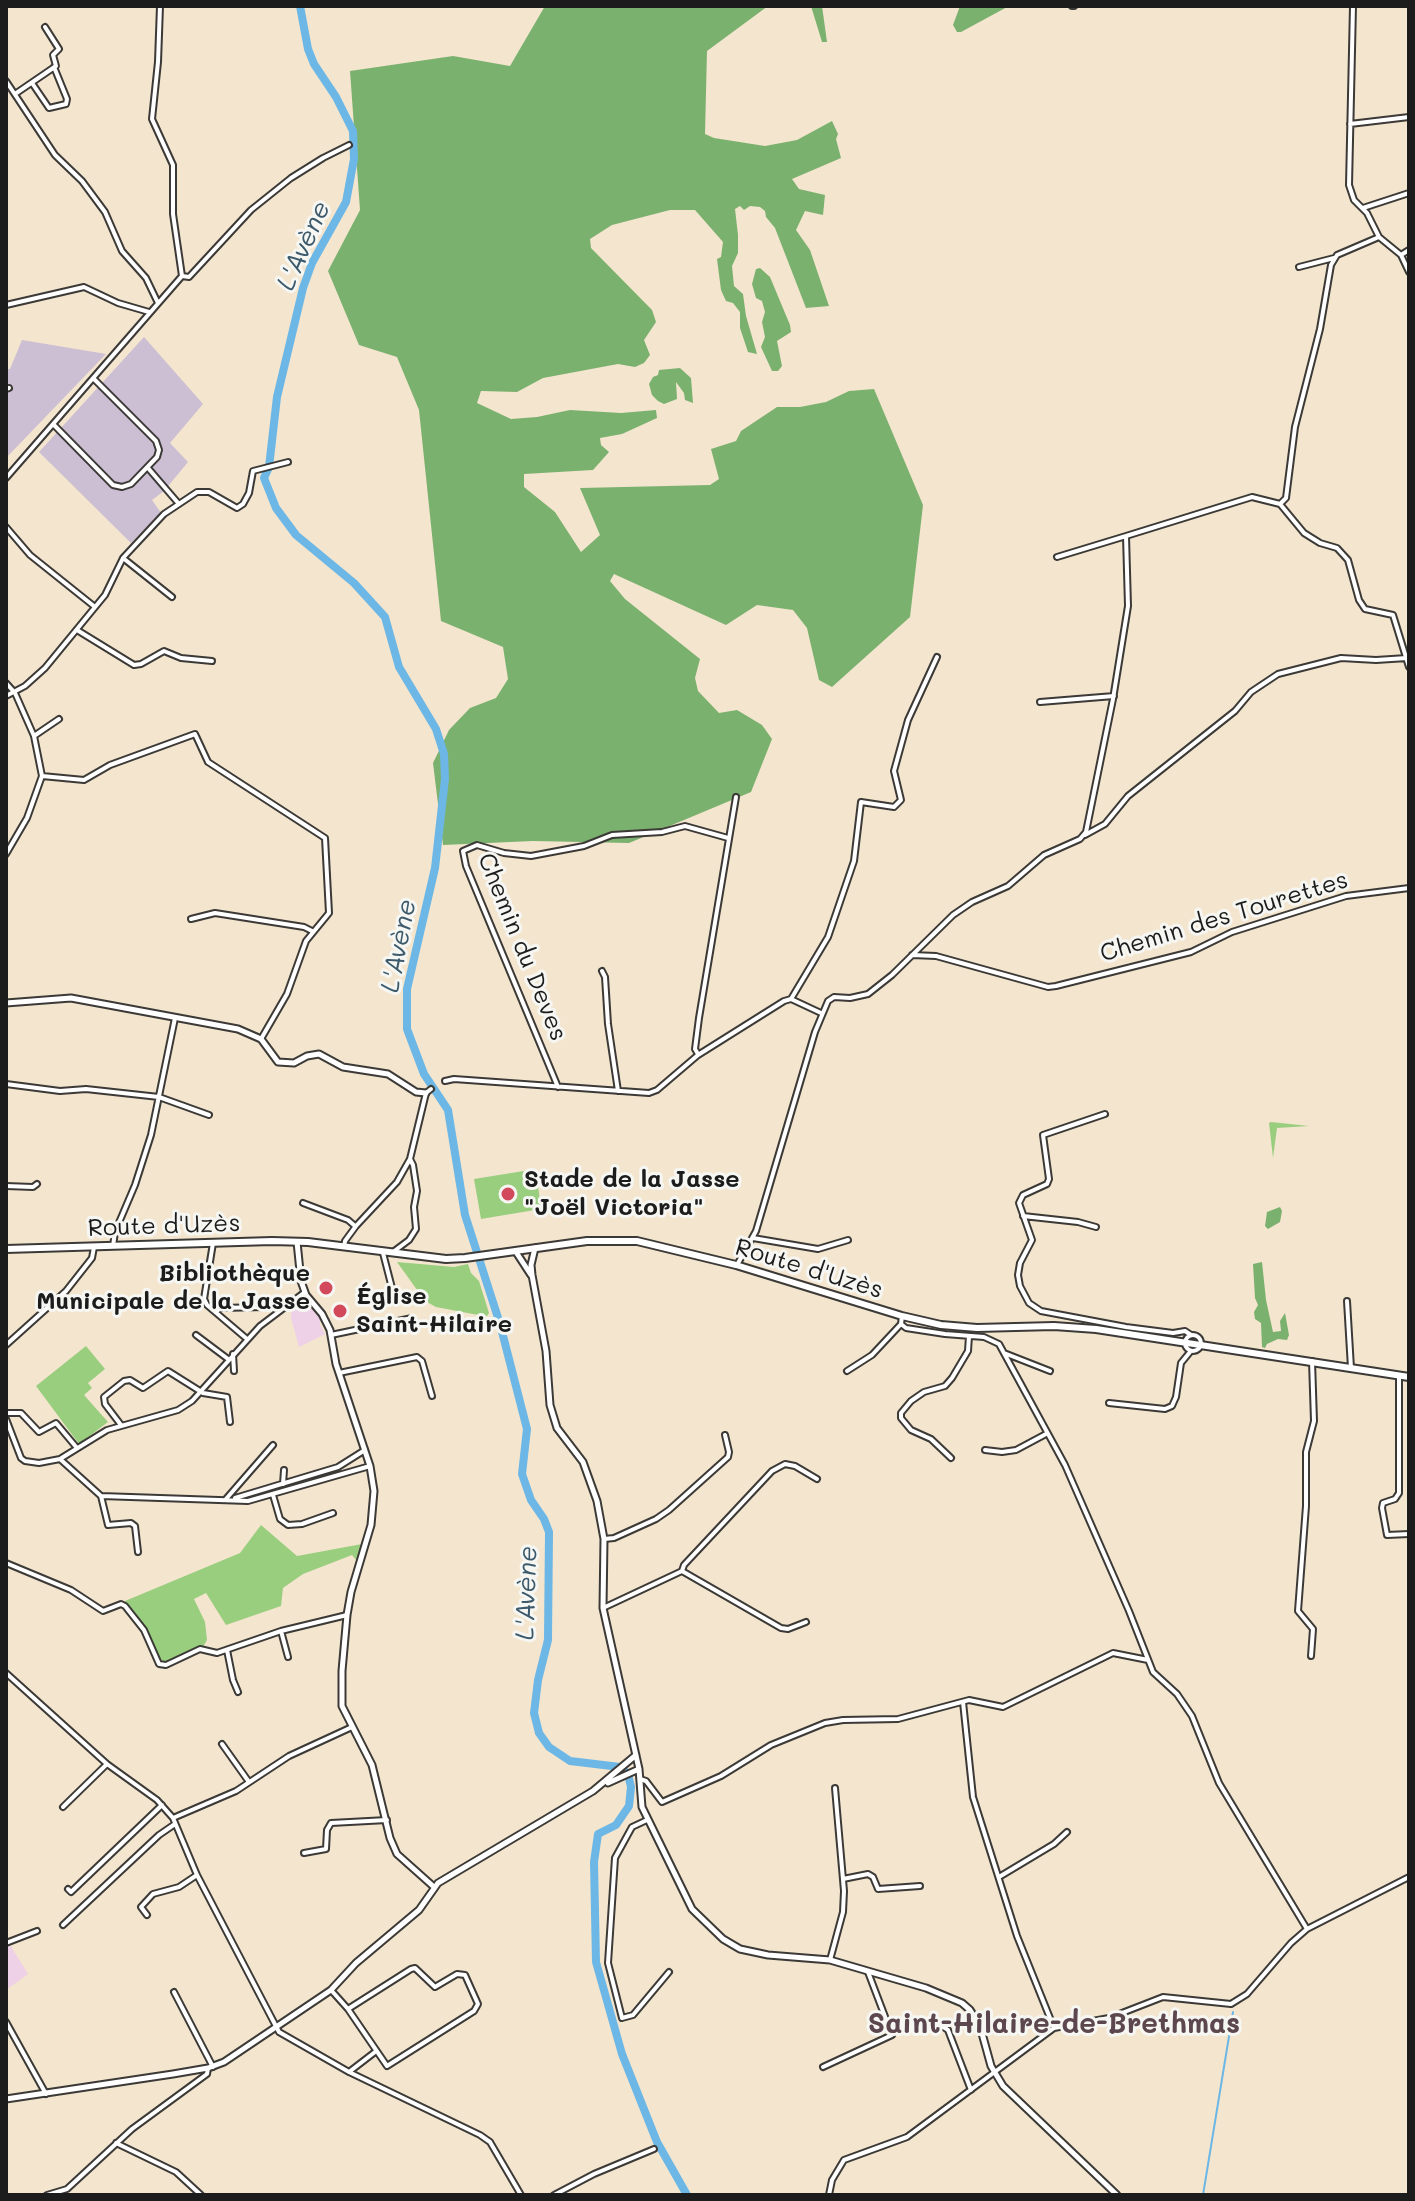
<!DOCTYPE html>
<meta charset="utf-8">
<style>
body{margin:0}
#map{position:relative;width:1415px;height:2201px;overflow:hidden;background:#f4e5cf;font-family:Mali,sans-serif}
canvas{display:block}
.frame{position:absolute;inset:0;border:8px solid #1c1c1c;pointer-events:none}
</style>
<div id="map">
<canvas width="1415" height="2201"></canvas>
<div class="frame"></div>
</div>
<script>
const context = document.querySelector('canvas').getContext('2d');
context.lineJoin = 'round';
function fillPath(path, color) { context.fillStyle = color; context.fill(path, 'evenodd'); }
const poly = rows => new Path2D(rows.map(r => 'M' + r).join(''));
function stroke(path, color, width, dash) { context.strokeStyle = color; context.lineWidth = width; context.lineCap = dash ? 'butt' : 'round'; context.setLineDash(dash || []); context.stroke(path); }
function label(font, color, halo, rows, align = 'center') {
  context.font = font + ' Mali,sans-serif'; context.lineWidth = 6; context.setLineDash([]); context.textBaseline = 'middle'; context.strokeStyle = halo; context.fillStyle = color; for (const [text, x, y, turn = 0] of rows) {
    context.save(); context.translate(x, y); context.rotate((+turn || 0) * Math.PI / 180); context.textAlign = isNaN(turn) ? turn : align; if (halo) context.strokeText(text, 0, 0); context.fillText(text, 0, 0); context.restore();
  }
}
fillPath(poly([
 [298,1301,305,1301,320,1317,320,1324,325,1334,299,1347,291,1318,291,1307],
 [9,1943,28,1974,6,1990,6,1944]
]), '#eed0e7');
fillPath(poly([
 [144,337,203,404,170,443,188,462,164,491,152,500,161,513,131,543,39,452],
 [22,340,106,354,6,458,6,369,10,369]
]), '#ccbed3');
fillPath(poly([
 [1269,1123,1271,1122,1309,1126,1277,1128,1273,1158],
 [536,1169,541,1209,481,1219,474,1179],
 [397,1262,454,1267,468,1264,471,1273,479,1281,489,1313,487,1316,478,1315,436,1307,425,1301],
 [86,1346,105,1369,88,1383,92,1388,84,1395,108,1422,79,1444,36,1386],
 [261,1525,297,1556,362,1544,357,1561,352,1555,303,1574,283,1588,281,1606,226,1625,206,1593,194,1599,205,1622,207,1640,203,1647,167,1663,160,1661,136,1615,123,1606,125,1601,240,1553]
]), '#9ace7f');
fillPath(poly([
 [545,6,768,6,707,51,705,134,714,138,765,146,797,140,832,121,838,134,836,139,841,158,792,179,799,189,825,195,823,215,805,211,796,230,810,250,829,306,806,308,775,228,766,217,765,211,760,207,750,206,744,210,740,206,735,209,738,235,738,253,732,266,734,286,743,294,746,316,757,354,748,352,740,328,740,312,733,303,726,301,721,290,717,259,721,257,723,242,695,210,670,210,612,225,590,239,591,248,652,310,656,322,644,340,650,355,644,363,635,367,618,364,543,378,517,392,481,391,477,403,511,419,537,417,570,410,621,413,656,410,657,418,622,434,600,438,601,445,609,452,593,470,524,474,524,487,555,512,581,552,600,535,580,488,710,485,719,479,711,449,736,441,741,431,777,407,800,407,826,402,849,391,874,389,923,505,910,617,832,687,819,680,807,628,793,610,757,605,726,625,614,574,610,581,625,599,700,659,695,678,698,691,719,713,737,710,762,725,772,739,751,792,629,843,533,841,443,845,433,763,449,730,470,708,496,698,508,679,503,647,441,621,419,410,397,357,359,345,328,271,360,210,350,71,453,56,510,66],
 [811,6,822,6,827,42,822,42],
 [960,6,1009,6,961,32,957,32,953,25],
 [760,268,770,277,790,325,791,332,777,341,782,366,778,371,772,371,761,347,765,337,762,322,765,312,762,301,756,298,752,284,756,269],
 [680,368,691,378,693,403,685,400,684,393,676,382,677,399,664,404,658,401,652,395,649,384,653,377,658,375,659,370],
 [1280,1207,1282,1211,1280,1222,1268,1229,1265,1226,1267,1212],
 [1262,1262,1266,1300,1273,1332,1281,1331,1280,1321,1285,1313,1289,1335,1287,1340,1278,1339,1267,1344,1265,1348,1262,1347,1261,1323,1255,1319,1254,1312,1258,1305,1255,1298,1253,1264]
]), '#7bb16e');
stroke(poly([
 [1203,2195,1233,2012]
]), '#6cb7e5', 2);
stroke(poly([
 [300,6,308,49,314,64,336,97,353,131,354,159,346,202,312,263,303,288,277,397,269,467,264,478,276,508,296,535,354,583,385,617,399,667,436,729,444,754,445,779,435,868,407,989,407,1029,424,1074,448,1110,465,1215,500,1324,527,1429,522,1474,531,1500,544,1519,549,1532,548,1640,538,1680,534,1713,539,1733,549,1747,570,1761,620,1767,628,1774,631,1787,629,1806,616,1825,598,1834,594,1862,596,1962,622,2054,657,2142,687,2195]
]), '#6cb7e5', 8);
const minor = poly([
 [1072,6,1074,6],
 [1353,6,1349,185,1354,200,1367,213,1379,237,1401,255,1409,272],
 [6,81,55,155,82,181,105,212,122,251,146,278,158,303],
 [32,83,49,108,66,104,67,99,54,67],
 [15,94,56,66,53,55,59,49,45,27],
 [1350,124,1409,117],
 [1363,208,1409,193],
 [1401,255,1409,250],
 [1299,267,1334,258],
 [182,276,189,277,251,210,291,178,323,158,349,145],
 [6,305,84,287,118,303,149,312],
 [6,389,9,388],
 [54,425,113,485,122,487,131,484,157,457,159,450,156,441,94,379],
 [148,468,179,504],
 [6,478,182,276,173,214,173,165,152,119,158,62,160,6],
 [1280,504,1286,498,1295,427,1320,329,1331,265,1337,255,1379,237],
 [1280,504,1304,533,1320,543,1337,548,1348,560,1359,600,1365,609,1393,615,1409,667],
 [6,527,30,555,95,607],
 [1057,557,1126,536],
 [123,558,172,597],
 [77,630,134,665,141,664,164,651,181,658,212,661],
 [6,683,15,693,34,736,42,776,27,818,6,854],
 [6,696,25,686,45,668,105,595,123,558,164,514,197,492,209,492,237,508,243,504,249,493,253,471,288,462],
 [1040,702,1114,696],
 [34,736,59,719],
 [42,776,84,780,110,765,195,734,208,762,325,838,329,913,306,941,287,994,261,1039],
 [1085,835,1105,824,1128,796,1235,711,1251,692,1278,674,1341,658,1376,660,1407,658],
 [191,919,215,913,304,927,312,931],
 [912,955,936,956,1048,987,1056,986,1191,952,1232,932,1346,896,1409,888],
 [602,971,605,977,608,1024,618,1091],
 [791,999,828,937,854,861,861,802,894,807,901,800,894,771,908,720,937,657],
 [698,1054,695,1049,699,1018,736,797],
 [445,1081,454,1079,649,1093,657,1090,698,1055,784,1001,791,999,821,1013],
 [6,1084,60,1091,86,1089,159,1097,209,1115],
 [558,1087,466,866,463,851,477,845,504,853,531,856,584,846,612,835,662,832,685,826,728,838],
 [1105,1114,1043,1135,1049,1179,1047,1184,1023,1195,1019,1203,1032,1240,1020,1263,1018,1275,1020,1286,1029,1303,1041,1311,1126,1327,1173,1333,1185,1331,1191,1335],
 [6,1186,33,1187,37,1184],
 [303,1203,348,1220,355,1226],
 [1023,1216,1078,1222,1096,1227],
 [753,1238,818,1249,848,1240],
 [213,1243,204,1299,207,1305,247,1339],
 [113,1246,115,1232,135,1185,151,1135,175,1018],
 [344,1247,345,1241,356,1226,397,1182,410,1159],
 [393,1252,409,1240,416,1229,414,1207,417,1191,413,1165,410,1159,426,1093,431,1089],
 [383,1253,392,1288],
 [737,1265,756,1231,815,1032,828,1001,834,997,850,998,868,994,892,975,953,915,972,902,1008,886,1044,855,1080,839,1086,832,1113,699,1128,606,1126,536,1252,497,1280,504],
 [1347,1301,1351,1368],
 [216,1312,220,1308,265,1307],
 [902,1316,901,1324,906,1328,945,1334,984,1337,999,1344,1065,1465,1129,1611,1153,1672,1177,1694,1192,1716,1219,1783,1307,1929],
 [196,1335,228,1359],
 [331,1335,412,1318],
 '1185 1343a8 8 0 1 1 16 0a8 8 0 1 1-16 0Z',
 [6,1345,66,1291,92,1258,94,1247],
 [1004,1353,1050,1371],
 [233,1354,234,1371],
 [847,1371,872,1355,901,1324],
 [339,1373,417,1357,422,1361,432,1396],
 [1399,1375,1399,1493,1395,1499,1383,1503,1382,1508,1387,1535,1409,1534],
 [1109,1403,1165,1409,1172,1406,1176,1397,1181,1363,1190,1352],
 [6,1413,21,1413,39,1432,56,1423,77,1448],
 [6,1419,21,1458,25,1461,39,1463,60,1459,107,1430,178,1410,192,1401,260,1326,305,1292],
 [121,1425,105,1404,104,1397,124,1381,130,1380,143,1388,168,1371,203,1393,227,1397,230,1422],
 [985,1450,1002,1452,1016,1450,1046,1434],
 [951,1458,931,1439,911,1430,901,1418,901,1413,911,1401,924,1392,945,1386,952,1378,968,1351,969,1336],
 [60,1459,101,1496,248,1501,370,1466],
 [283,1484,284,1470],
 [273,1495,280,1519,288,1525,302,1524,333,1513],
 [101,1496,108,1525,131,1523,135,1526,138,1552],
 [235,1498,338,1467,365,1450],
 [226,1499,273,1445],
 [604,1539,614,1538,656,1519,669,1510,728,1457,729,1452,725,1435],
 [6,1563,71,1590,103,1611,121,1604,125,1606,144,1630,159,1664,166,1665,200,1649,217,1653,281,1631,347,1615],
 [682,1571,781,1628,788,1629,806,1622],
 [603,1608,682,1571,684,1565,772,1471,785,1464,795,1466,817,1479],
 [281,1631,288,1657],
 [227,1650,233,1680,238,1692],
 [1311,1656,1313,1629,1298,1611,1306,1506,1306,1452,1314,1421,1312,1361],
 [6,1673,107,1764,157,1800,173,1818,197,1875,279,2032,349,2072,480,2135,490,2142,521,2195],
 [963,1702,973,1797,1017,1936,1054,2028],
 [222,1744,249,1782],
 [640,1779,646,1781,662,1802,721,1776,771,1745,825,1723,843,1720,898,1719,969,1700,1003,1707,1113,1653,1148,1660],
 [63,1807,107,1764],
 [173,1818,236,1791,289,1756,352,1727],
 [647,1820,632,1827,615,1858,608,1963,622,2018,633,2015,669,1972],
 [304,1853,326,1849,327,1830,331,1823,387,1820],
 [999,1877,1054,1844,1067,1832],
 [843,1879,868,1874,873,1877,878,1889,920,1886],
 [68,1889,71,1892,162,1805],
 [147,1915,141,1907,153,1894,179,1887,197,1875],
 [63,1925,159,1835,175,1824],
 [6,1943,37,1931],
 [830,1960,843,1912,844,1891,835,1788],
 [331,1990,348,2009,387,2066,474,2011,478,2004,465,1975,457,1974,435,1987,415,1968,411,1969,348,2009],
 [174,1992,213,2067],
 [6,2022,46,2094],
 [942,2026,948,2030,971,2090],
 [823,2067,892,2035,868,1972],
 [349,2072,375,2052],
 [116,2143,176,2172,201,2195],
 [47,2195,67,2189,132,2129,207,2074,208,2068],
 [554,2195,594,2174,654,2149],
 [829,2195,832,2180,844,2160,907,2137,1054,2028,1109,2018,1163,1997,1231,2004,1247,1994,1291,1943,1307,1929,1409,1877]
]);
const tertiary = poly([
 [6,1003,71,998,238,1029,261,1039,278,1062,294,1063,307,1056,319,1054,343,1067,388,1074,416,1092,426,1093],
 [297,1242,301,1281,306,1295,322,1314,330,1330,336,1364,370,1466,374,1491,371,1525,351,1592,347,1615,342,1671,342,1706,372,1765,390,1838,397,1854,434,1887],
 [535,1248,531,1265,532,1275,546,1351,550,1405,557,1428,583,1462,597,1501,604,1539,603,1608,639,1769,642,1807,692,1909,723,1939,740,1949,768,1955,830,1960,926,1988,962,2003,970,2010,980,2026,991,2066,1003,2086,1117,2195],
 [516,1252,531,1275],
 [608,1783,639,1769],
 [6,2099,173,2074,208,2068,224,2062,331,1990,356,1963,419,1910,438,1883,593,1791,636,1755]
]);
const primary = poly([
 [6,1249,272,1241,308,1242,446,1259,465,1258,587,1241,637,1241,736,1265,902,1316,941,1325,977,1328,1054,1326,1096,1329,1409,1377]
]);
stroke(minor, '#3c3a37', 8);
stroke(tertiary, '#3c3a37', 9);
stroke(primary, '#3c3a37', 10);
stroke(minor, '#fff', 4);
stroke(tertiary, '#fff', 5);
stroke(primary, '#fff', 6);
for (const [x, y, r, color] of [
 [508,1194,8,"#d1495b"],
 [326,1288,8,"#d1495b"],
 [340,1311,8,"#d1495b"]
]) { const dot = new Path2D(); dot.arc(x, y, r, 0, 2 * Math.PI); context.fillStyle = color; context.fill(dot); stroke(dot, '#f6f6f2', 3); }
label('24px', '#1c1c1c', '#f6f6f2', [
 ["Chemin des Tourettes",1224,917,-17],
 ["Chemin du Deves",522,947,68],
 ["Route d'Uzès",164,1226,-2],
 ["Route d'Uzès",809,1269,17]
]);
label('bold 24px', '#1c1c1c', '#f6f6f2', [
 ["Stade de la Jasse",524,1180],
 ["\"Joël Victoria\"",524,1208],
 ["Bibliothèque",310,1274,"right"],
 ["Municipale de la Jasse",310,1302,"right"],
 ["Église",356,1297],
 ["Saint-Hilaire",356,1325]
], 'left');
label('italic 26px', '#3c5a6c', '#f6f6f2', [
 ["L'Avène",304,246,-66],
 ["L'Avène",399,946,-79],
 ["L'Avène",527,1593,-88]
]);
label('bold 28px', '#5c474e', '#f6f6f2', [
 ["Saint-Hilaire-de-Brethmas",1054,2024]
]);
</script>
